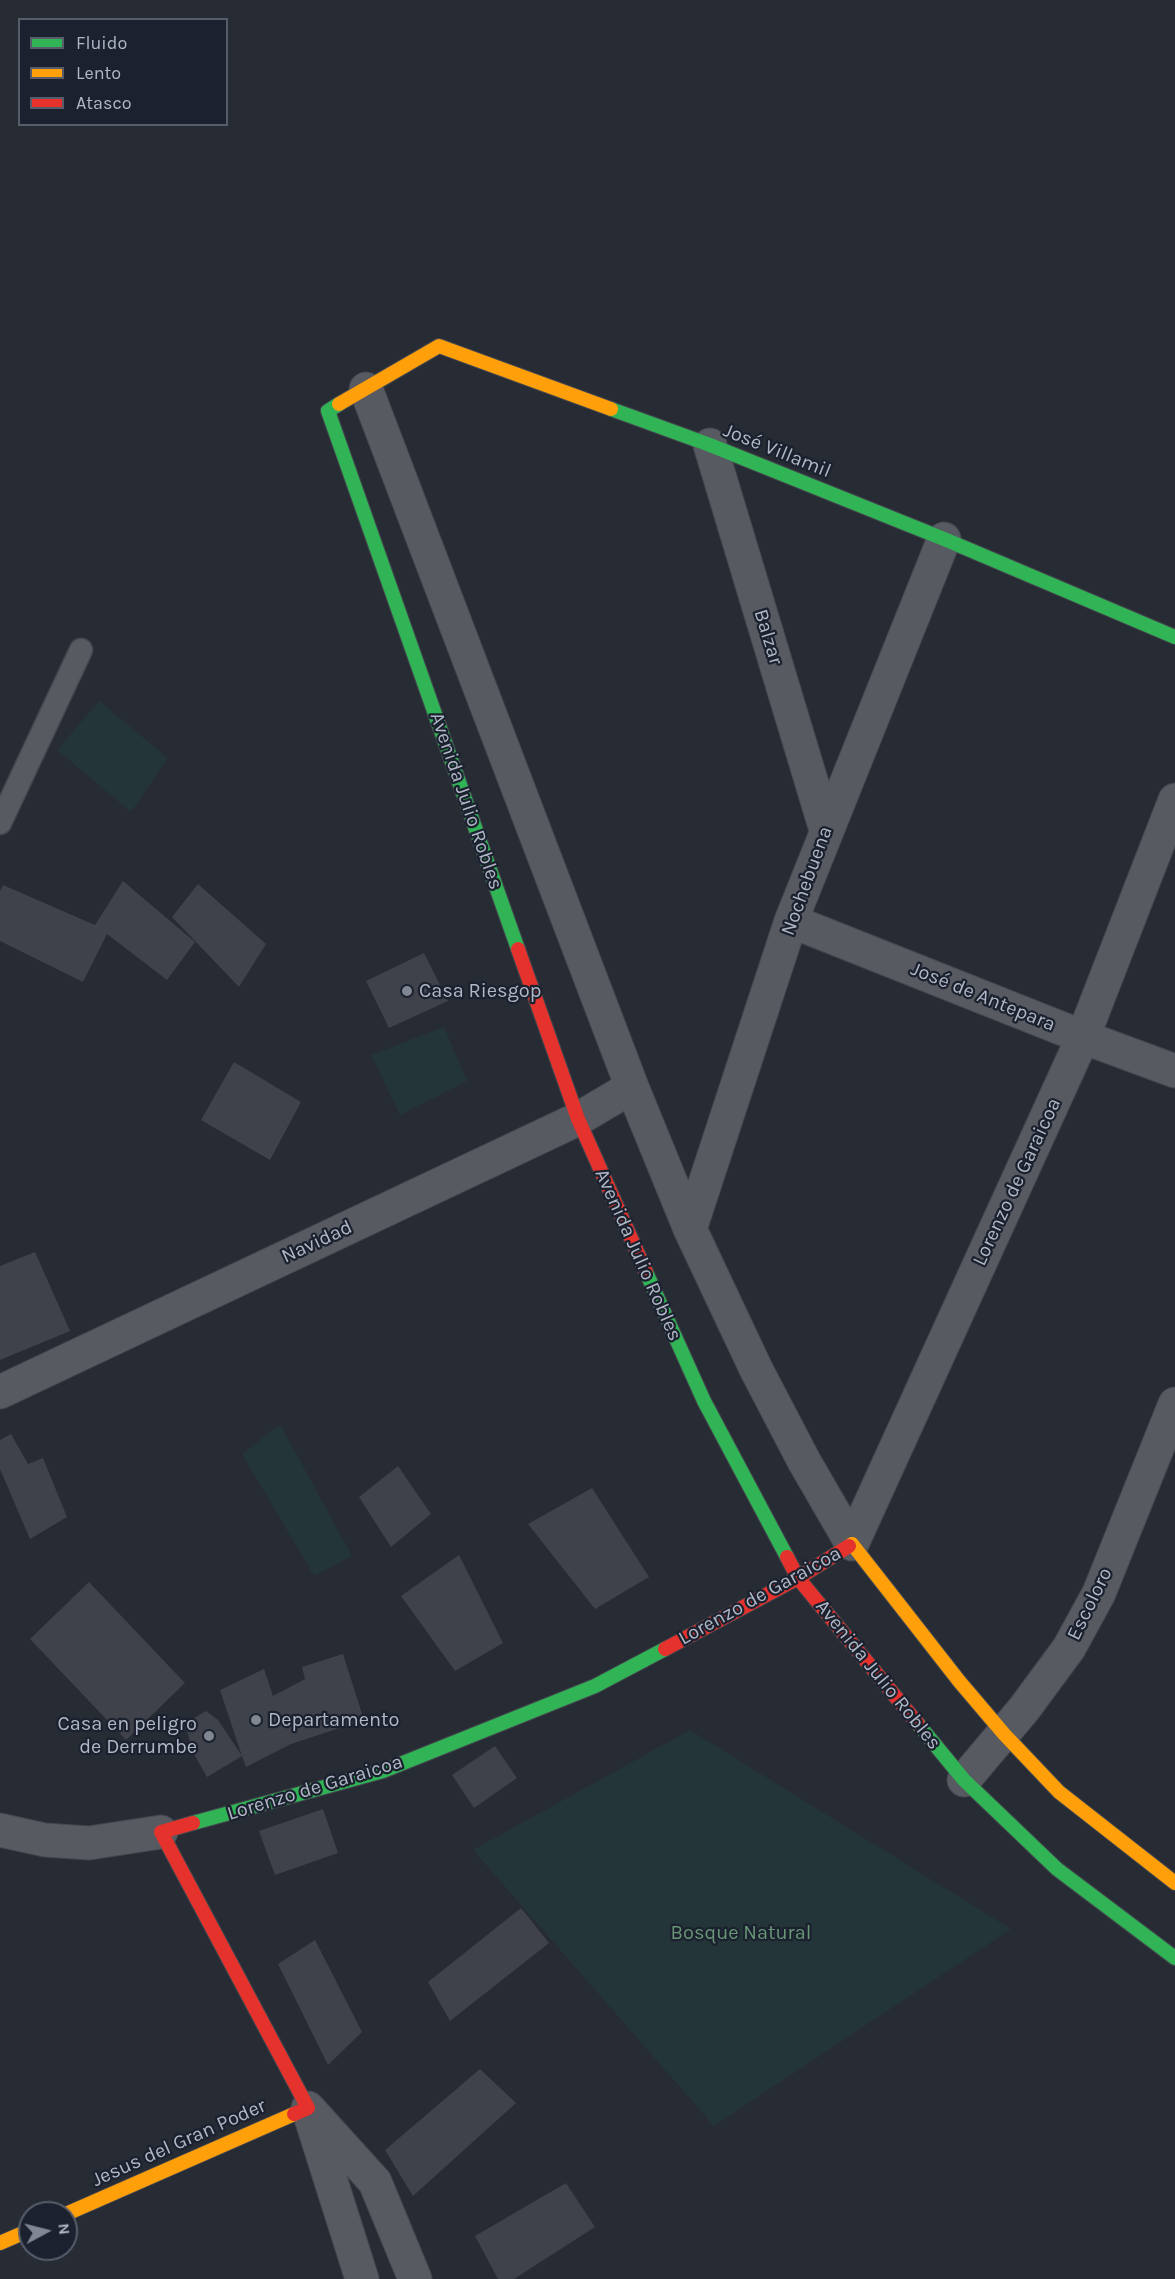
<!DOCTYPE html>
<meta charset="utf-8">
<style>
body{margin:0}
#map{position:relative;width:1175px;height:2279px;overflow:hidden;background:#272b34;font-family:Karla,sans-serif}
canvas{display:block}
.legend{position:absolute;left:18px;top:18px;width:210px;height:108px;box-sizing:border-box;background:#1b212e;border:2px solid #575d6a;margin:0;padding:8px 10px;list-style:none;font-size:18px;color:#b0b7c5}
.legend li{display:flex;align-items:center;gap:12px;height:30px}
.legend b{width:30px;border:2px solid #575d6a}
.north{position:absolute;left:18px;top:2201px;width:60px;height:60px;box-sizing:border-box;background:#1b212e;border:2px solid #575d6a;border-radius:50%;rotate:83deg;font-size:16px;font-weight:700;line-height:24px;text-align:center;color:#b0b7c5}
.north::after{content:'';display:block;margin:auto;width:21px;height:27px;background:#808692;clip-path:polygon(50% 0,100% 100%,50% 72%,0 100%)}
</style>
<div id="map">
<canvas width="1175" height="2279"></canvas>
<ul class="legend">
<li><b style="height:8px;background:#30b455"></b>Fluido</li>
<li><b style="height:8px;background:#ff9f0a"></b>Lento</li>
<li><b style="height:8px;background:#e5322d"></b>Atasco</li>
</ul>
<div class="north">N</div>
</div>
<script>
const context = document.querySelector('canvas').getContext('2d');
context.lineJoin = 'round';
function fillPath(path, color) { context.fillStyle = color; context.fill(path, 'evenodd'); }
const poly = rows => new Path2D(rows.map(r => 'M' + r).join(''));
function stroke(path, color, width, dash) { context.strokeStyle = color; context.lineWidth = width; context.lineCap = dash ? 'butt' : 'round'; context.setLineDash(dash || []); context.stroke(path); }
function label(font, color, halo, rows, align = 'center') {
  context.font = font + ' Karla,sans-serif'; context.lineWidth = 4.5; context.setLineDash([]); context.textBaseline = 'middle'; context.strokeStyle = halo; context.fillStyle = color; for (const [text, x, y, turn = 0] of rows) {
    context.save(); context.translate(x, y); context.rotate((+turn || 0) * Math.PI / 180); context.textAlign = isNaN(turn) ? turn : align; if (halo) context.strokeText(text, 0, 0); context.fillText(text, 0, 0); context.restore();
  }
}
fillPath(poly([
 [99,701,168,758,131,812,57,750],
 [444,1027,467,1081,400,1115,371,1055],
 [280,1424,352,1556,314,1576,242,1454],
 [690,1730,1011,1929,714,2126,473,1850]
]), '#243539');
fillPath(poly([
 [123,881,195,942,167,980,107,934,83,982,0,941,0,891,3,885,95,925],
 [198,884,266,944,239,987,172,917],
 [424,953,448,1001,389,1028,366,981],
 [234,1062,301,1102,270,1160,201,1120],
 [35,1252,70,1331,0,1360,0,1266],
 [11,1434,28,1464,43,1458,67,1517,30,1539,0,1469,0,1440],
 [398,1466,431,1514,391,1547,359,1497],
 [592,1488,649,1577,595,1609,528,1524],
 [459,1555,503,1643,455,1671,401,1596],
 [89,1582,185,1683,126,1740,30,1639],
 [343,1654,364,1720,291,1744,246,1767,242,1756,207,1777,191,1749,186,1723,206,1711,218,1720,242,1756,220,1690,264,1669,273,1696,305,1679,302,1667],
 [495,1746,517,1778,474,1808,452,1775],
 [323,1809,338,1853,275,1875,259,1831],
 [521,1908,549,1943,450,2021,428,1982],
 [315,1940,362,2032,328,2065,278,1964],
 [480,2069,516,2103,413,2196,385,2150],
 [566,2183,595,2227,514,2279,498,2279,475,2236]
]), '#3f424a');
const lane = poly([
 [0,823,81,650]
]);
const street = poly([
 [366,389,632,1087,690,1229,756,1369,804,1461,852,1544],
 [710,445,826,830],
 [791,921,1083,1037,1175,1071],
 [690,1229,791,921,944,539],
 [0,1392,578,1119,632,1087],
 [852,1544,1083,1037,1175,800],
 [964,1780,1024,1709,1069,1648,1099,1593,1175,1404],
 [0,1830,45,1840,89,1843,161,1832],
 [308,2108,375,2182,415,2279],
 [311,2118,362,2279]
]);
const fast = poly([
 [339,404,328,411,518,949],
 [611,409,710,445,944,539,1175,637],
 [646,1272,704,1401,787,1557],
 [918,1724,964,1780,1057,1869,1175,1958],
 [193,1823,383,1771,595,1686,665,1649]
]);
const slow = poly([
 [339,404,439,346,611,409],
 [849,1546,852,1544,959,1681,1004,1734,1059,1792,1175,1883],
 [66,2214,294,2114],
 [0,2243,30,2230]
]);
const jam = poly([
 [518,949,578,1119,646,1272],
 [787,1557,798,1578,918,1724],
 [665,1649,798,1578,849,1546],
 [193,1823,161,1832,308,2108,294,2114]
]);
stroke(lane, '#43464d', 25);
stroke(street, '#43464d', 35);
stroke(fast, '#43464d', 16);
stroke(slow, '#43464d', 16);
stroke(jam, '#43464d', 16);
stroke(lane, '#575a61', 22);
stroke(street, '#575a61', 33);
stroke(fast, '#30b455', 14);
stroke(slow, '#ff9f0a', 14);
stroke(jam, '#e5322d', 14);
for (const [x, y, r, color] of [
 [407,991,6,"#808692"],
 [256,1720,6,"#808692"],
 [209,1736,6,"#808692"]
]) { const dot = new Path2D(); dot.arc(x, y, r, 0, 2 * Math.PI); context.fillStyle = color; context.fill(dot); stroke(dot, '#1b212e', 2); }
label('20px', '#b0b7c5', '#1b212e', [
 ["José Villamil",777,451,22],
 ["Balzar",768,637,73],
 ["Avenida Julio Robles",466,801,71],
 ["Nochebuena",807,881,-70],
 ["José de Antepara",983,997,22],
 ["Lorenzo de Garaicoa",1017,1182,-65],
 ["Navidad",317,1242,-25],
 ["Avenida Julio Robles",638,1255,66],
 ["Lorenzo de Garaicoa",760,1596,-29],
 ["Escoloro",1090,1604,-64],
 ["Avenida Julio Robles",878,1675,51],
 ["Lorenzo de Garaicoa",315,1788,-17],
 ["Jesus del Gran Poder",179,2143,-24]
]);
label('20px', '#b0b7c5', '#1b212e', [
 ["Casa Riesgop",419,991],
 ["Departamento",268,1720],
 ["Casa en peligro",197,1724,"right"],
 ["de Derrumbe",197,1747,"right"]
], 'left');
label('20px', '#689676', '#1b212e', [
 ["Bosque Natural",741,1933]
]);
</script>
